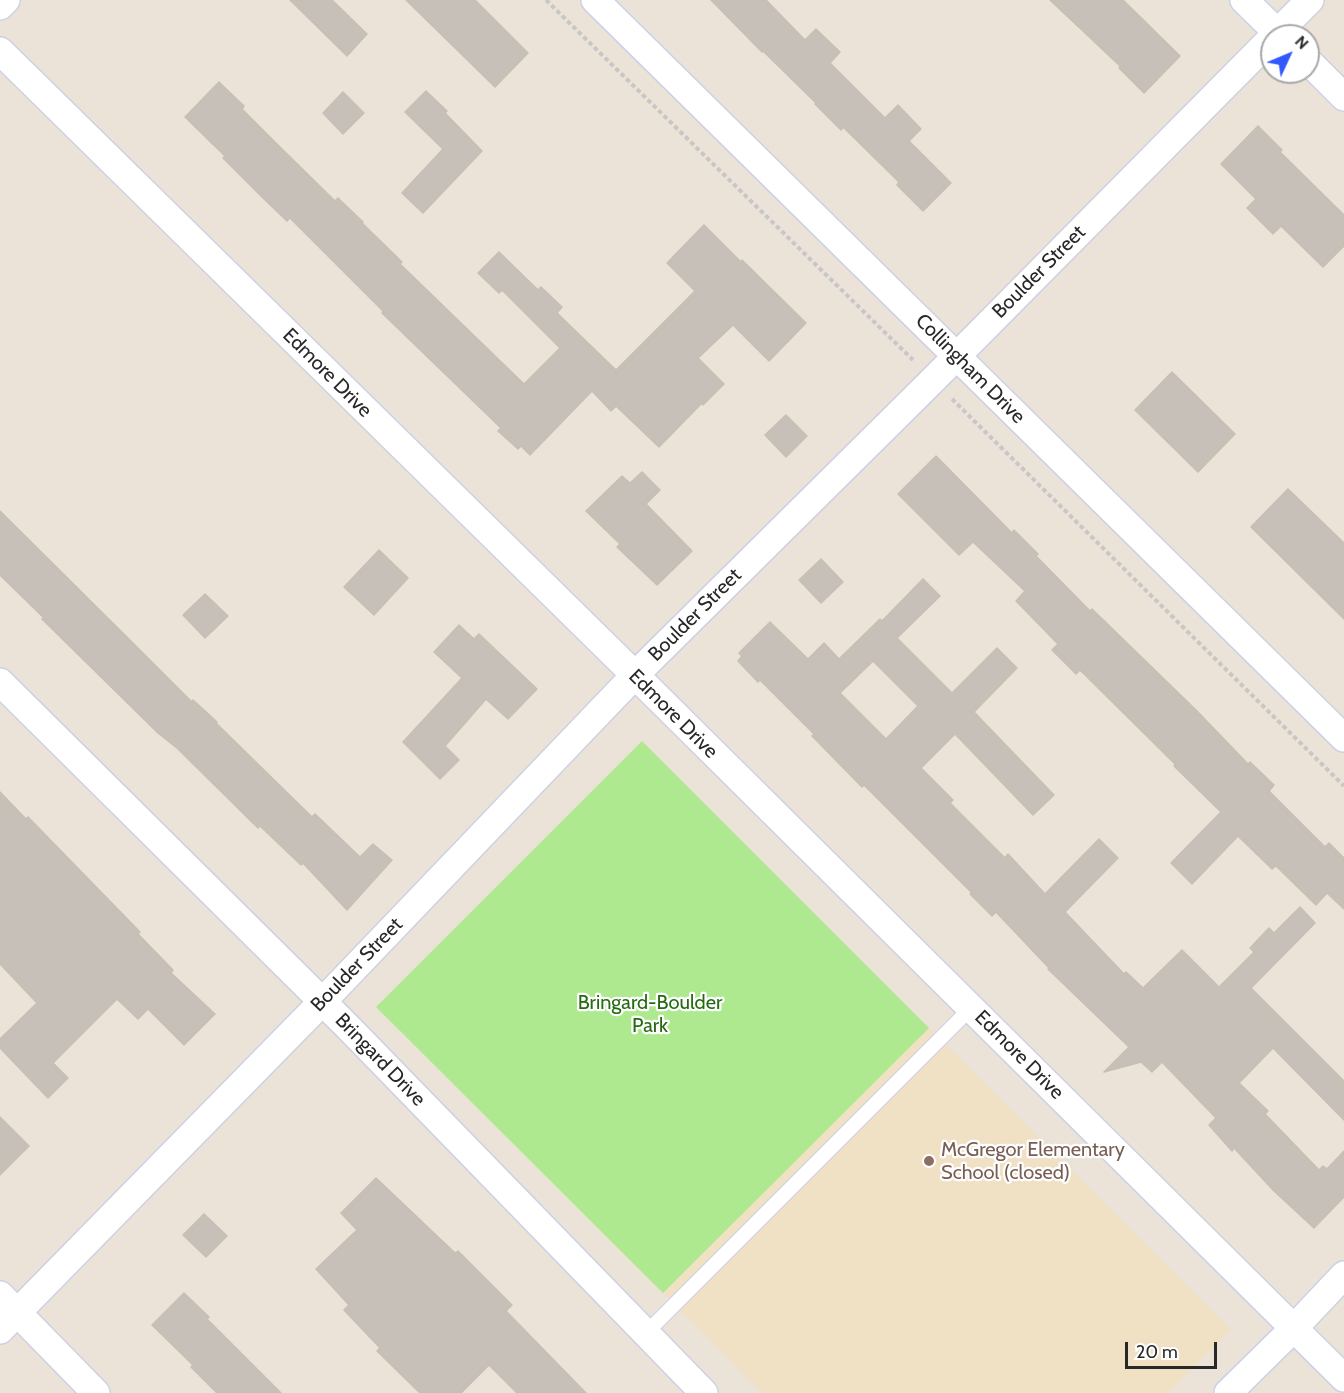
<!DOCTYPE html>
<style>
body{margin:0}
#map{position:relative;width:1344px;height:1393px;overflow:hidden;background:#ece3d8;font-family:Cabin,sans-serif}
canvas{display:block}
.north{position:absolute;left:1260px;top:24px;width:60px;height:60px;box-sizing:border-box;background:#fff;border:2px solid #a9a9a9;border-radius:50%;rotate:46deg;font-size:16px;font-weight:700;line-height:24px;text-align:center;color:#282828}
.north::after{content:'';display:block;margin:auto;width:21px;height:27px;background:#3259ff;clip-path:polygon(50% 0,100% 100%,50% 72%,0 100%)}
.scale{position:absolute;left:1125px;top:1342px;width:92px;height:27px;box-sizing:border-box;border:3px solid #282828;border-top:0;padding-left:8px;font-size:18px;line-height:21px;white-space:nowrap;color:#282828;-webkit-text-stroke:4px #fff;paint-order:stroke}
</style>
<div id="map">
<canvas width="1344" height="1393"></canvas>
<div class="north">N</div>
<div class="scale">20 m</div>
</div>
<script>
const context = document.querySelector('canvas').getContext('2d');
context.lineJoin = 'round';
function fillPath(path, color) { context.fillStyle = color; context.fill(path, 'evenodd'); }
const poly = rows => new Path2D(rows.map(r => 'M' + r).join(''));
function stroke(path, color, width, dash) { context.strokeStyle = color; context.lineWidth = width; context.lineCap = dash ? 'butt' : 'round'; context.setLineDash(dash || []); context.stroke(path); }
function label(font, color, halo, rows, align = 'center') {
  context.font = font + ' Cabin,sans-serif'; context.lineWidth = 4.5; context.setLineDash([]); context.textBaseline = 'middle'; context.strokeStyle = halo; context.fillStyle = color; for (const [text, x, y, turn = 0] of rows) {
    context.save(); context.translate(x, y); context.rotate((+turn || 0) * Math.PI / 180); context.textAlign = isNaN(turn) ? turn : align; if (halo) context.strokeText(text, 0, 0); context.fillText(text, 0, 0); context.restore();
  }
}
fillPath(poly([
 [929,1028,1231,1330,1168,1393,762,1393,663,1293]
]), '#f0e1c5');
fillPath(poly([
 [642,741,929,1028,663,1293,376,1007]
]), '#aee88f');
const building = poly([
 [290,0,332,0,367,34,347,56,290,0],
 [406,0,475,0,528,53,495,87,406,0],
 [711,0,766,0,805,40,816,29,840,52,830,63,885,118,898,105,921,129,909,141,951,183,923,211,897,185,899,182,843,127,841,130,815,104,816,103,763,51,762,52,711,0],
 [1050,0,1123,0,1180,56,1144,93,1119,68,1120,66,1050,0],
 [219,82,244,106,242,109,281,148,335,201,338,198,363,222,362,223,402,262,400,264,524,384,560,348,502,290,499,293,478,273,499,252,538,290,541,287,562,307,557,313,616,370,695,291,667,263,704,225,741,262,742,260,806,323,769,361,733,325,698,358,724,384,703,405,702,403,659,447,616,406,611,411,592,391,530,455,521,446,518,449,498,431,501,428,382,313,383,311,290,218,287,221,262,197,223,158,225,156,185,117,219,82],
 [426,91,447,111,445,113,482,151,423,213,402,193,443,149,405,112,426,91],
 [343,92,364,113,343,134,323,113,343,92],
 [1258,126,1282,150,1280,152,1344,215,1344,246,1323,267,1281,226,1273,234,1247,208,1256,199,1221,164,1258,126],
 [1172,372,1235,434,1198,472,1135,410,1172,372],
 [786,415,807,436,786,457,765,435,786,415],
 [936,456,1012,533,1014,530,1038,554,1036,556,1090,611,1092,609,1196,710,1248,764,1250,762,1274,785,1269,791,1325,847,1329,843,1344,858,1344,909,1327,893,1316,905,1276,866,1272,869,1238,836,1192,884,1171,863,1221,812,1174,766,1175,764,1080,670,1076,674,1052,650,1058,644,1016,601,1025,591,973,542,959,555,898,494,936,456],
 [642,472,660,490,646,504,692,551,657,585,617,547,620,544,586,511,622,476,630,483,642,472],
 [1288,489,1344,543,1344,619,1251,527,1288,489],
 [0,511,152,662,192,702,193,700,217,722,216,723,312,817,315,814,360,857,373,844,392,860,347,910,303,863,301,865,260,826,258,828,178,749,158,733,42,619,44,618,0,575,0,511],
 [379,550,408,578,374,615,344,587,379,550],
 [821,559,843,582,821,603,799,580,821,559],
 [923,579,940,596,897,638,952,693,997,648,1017,668,974,712,1054,795,1033,815,955,734,921,768,953,800,950,803,1005,858,1008,854,1045,894,1099,839,1118,858,1065,912,1124,974,1126,972,1143,988,1182,950,1219,987,1254,952,1250,948,1269,928,1274,933,1300,907,1315,923,1251,988,1344,1081,1344,1120,1273,1048,1239,1083,1268,1111,1265,1114,1319,1170,1323,1166,1327,1169,1344,1151,1344,1197,1314,1228,1274,1191,1234,1148,1232,1151,1209,1125,1216,1118,1162,1062,1152,1072,1141,1062,1104,1072,1129,1047,1048,969,1049,968,996,912,992,916,970,894,972,893,864,785,862,787,812,736,814,734,760,680,758,682,738,661,742,656,739,653,770,622,808,659,824,643,839,659,880,619,882,621,923,579],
 [873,661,918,706,886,739,840,693,873,661],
 [205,594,228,616,205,638,183,615,205,594],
 [459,625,474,639,479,634,537,689,508,719,486,699,445,746,459,760,440,779,403,742,462,678,434,652,459,625],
 [0,792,26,819,28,817,140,932,138,934,173,970,171,973,215,1014,184,1045,148,1009,138,1019,117,999,53,1063,68,1078,48,1098,0,1048,0,1039,37,1003,0,964,0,792],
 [0,1117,29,1146,0,1175,0,1117],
 [376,1178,455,1253,458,1251,512,1305,506,1311,586,1393,517,1393,489,1365,461,1393,420,1393,377,1351,380,1348,344,1310,349,1305,316,1269,357,1230,341,1213,376,1178],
 [204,1214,227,1236,206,1257,183,1235,204,1214],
 [184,1293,209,1317,207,1319,281,1393,217,1393,191,1367,193,1365,152,1325,184,1293]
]);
fillPath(building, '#c7c0b8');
stroke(building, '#c7bfb2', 1.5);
const lane = poly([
 [646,1333,971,1008]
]);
const street = poly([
 [595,0,1344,738],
 [1244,0,1281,36],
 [0,6,6,0],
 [1274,36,1310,0],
 [0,51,635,675,1344,1378],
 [1308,61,1344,97],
 [0,682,347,1026,704,1393],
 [0,1295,96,1393],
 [0,1330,323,1001,635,675,933,380,1272,38],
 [1228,1393,1294,1328,1344,1275]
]);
stroke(lane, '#cdd1e3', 16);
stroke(street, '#cdd1e3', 30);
stroke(poly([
 [546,0,913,360],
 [952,399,1344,786]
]), '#c7c7c7', 4, [4.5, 3]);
stroke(lane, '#fff', 14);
stroke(street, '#fff', 27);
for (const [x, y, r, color] of [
 [929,1161,6,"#8d6e63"]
]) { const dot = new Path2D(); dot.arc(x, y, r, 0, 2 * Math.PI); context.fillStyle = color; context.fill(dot); stroke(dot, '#fff', 2); }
label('20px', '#282828', '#fff', [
 ["Boulder Street",1039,272,-45],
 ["Collingham Drive",970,369,45],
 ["Edmore Drive",327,373,45],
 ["Boulder Street",695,615,-45],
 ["Edmore Drive",673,714,45],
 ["Boulder Street",357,965,-46],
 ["Edmore Drive",1019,1055,45],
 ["Bringard Drive",380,1060,46]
]);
label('20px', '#266a13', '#fff', [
 ["Bringard-Boulder",650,1003],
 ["Park",650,1026]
]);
label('20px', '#785e54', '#fff', [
 ["McGregor Elementary",941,1150],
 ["School (closed)",941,1173]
], 'left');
</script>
